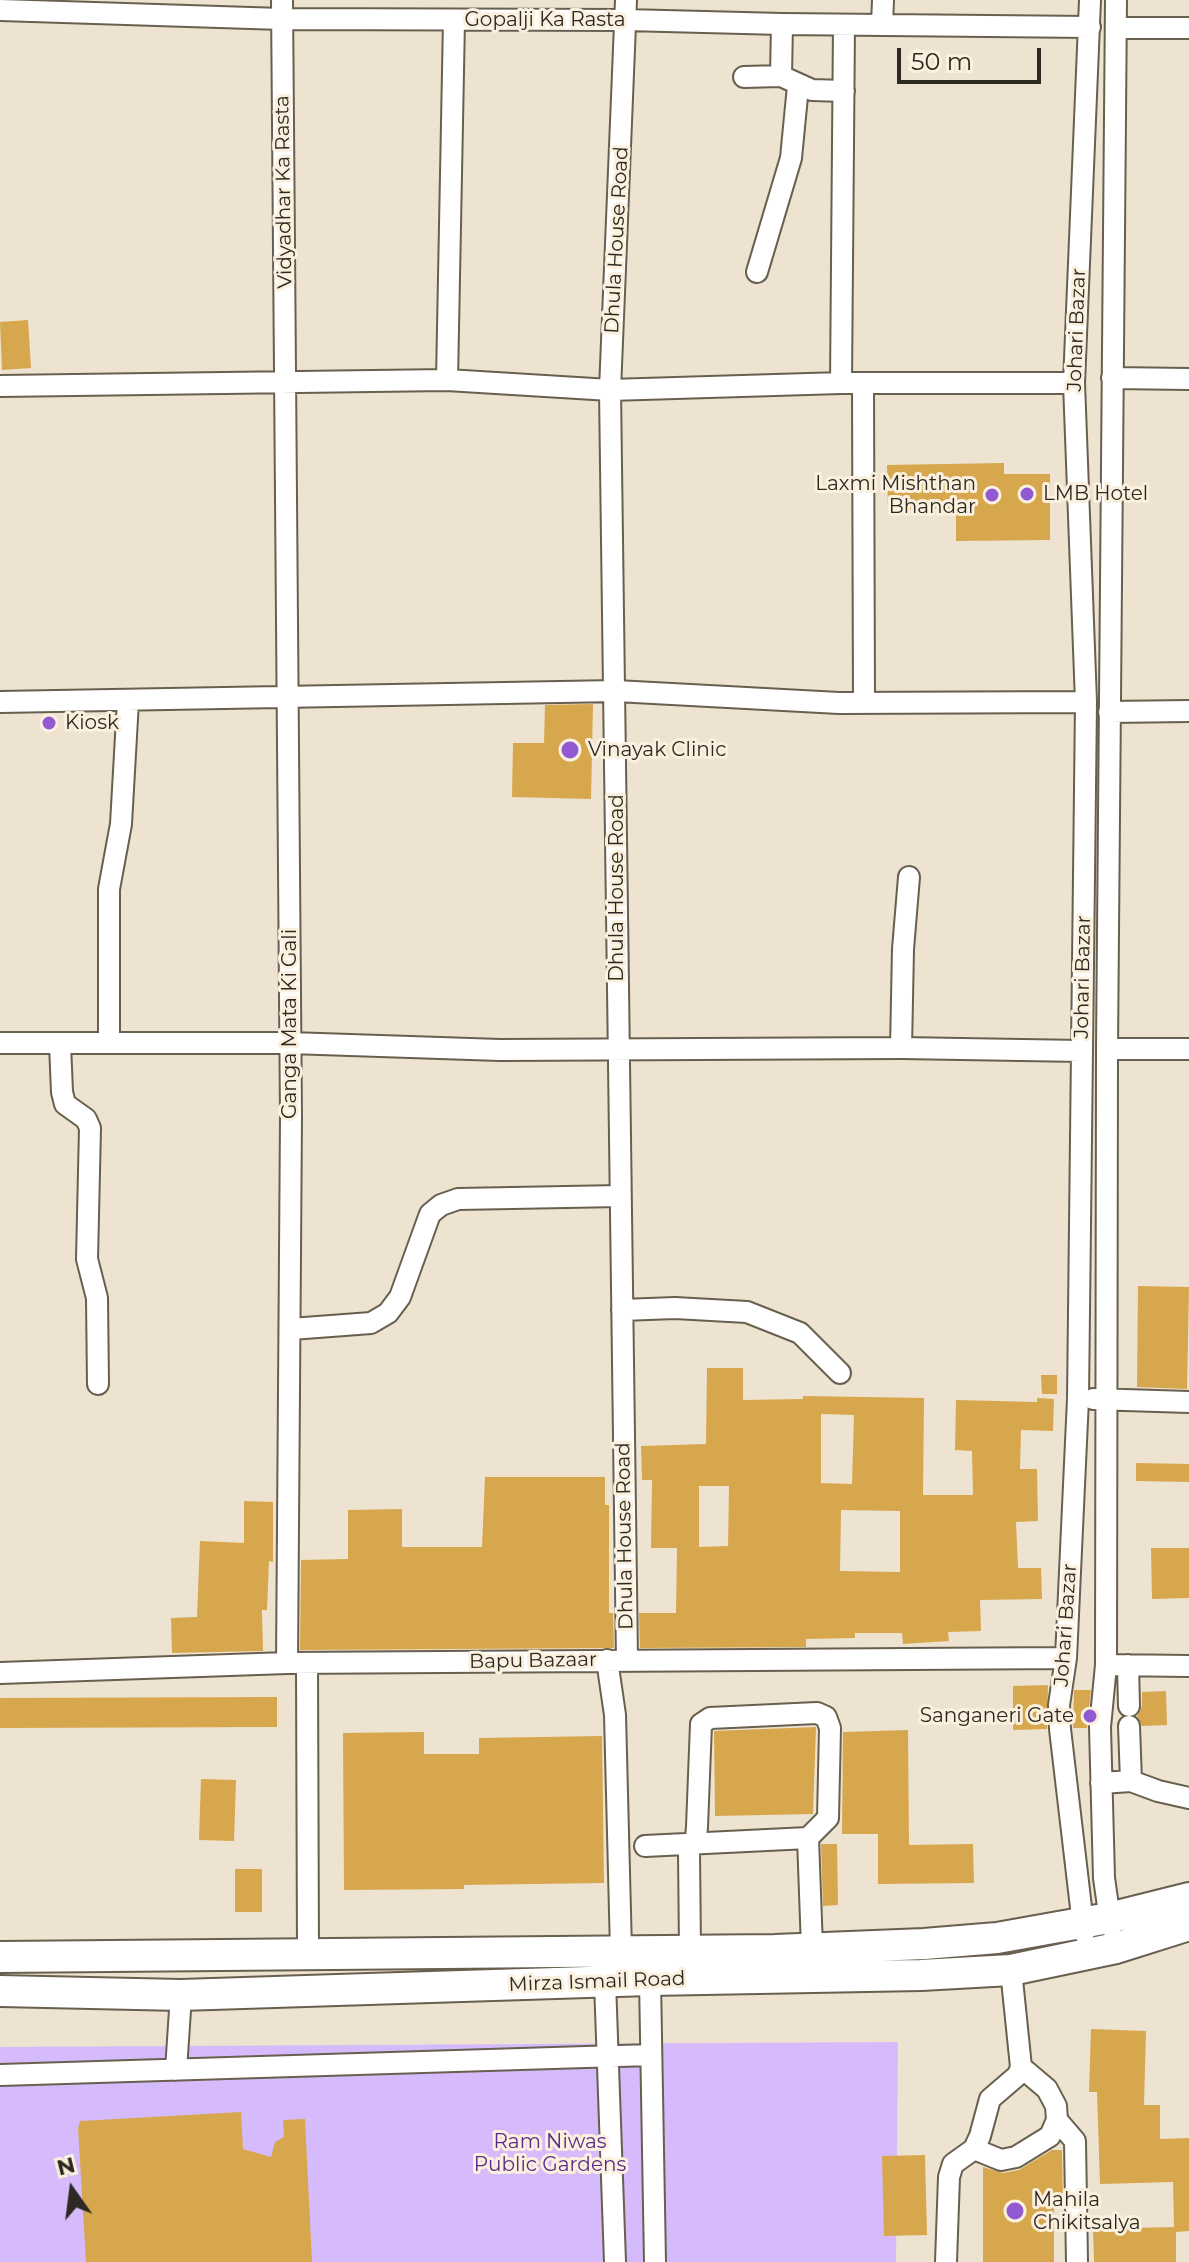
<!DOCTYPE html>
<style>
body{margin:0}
#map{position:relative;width:1189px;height:2262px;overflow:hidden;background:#eee3d0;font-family:Montserrat,sans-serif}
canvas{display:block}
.north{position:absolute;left:32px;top:2150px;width:80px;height:80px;-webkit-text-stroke:6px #fbf0dd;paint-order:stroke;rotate:346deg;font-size:22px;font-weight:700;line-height:32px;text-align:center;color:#2d2922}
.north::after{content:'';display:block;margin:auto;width:28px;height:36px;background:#2d2922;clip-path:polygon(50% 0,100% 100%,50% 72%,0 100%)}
.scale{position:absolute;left:897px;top:48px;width:144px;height:36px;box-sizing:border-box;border:4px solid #2d2922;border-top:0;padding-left:10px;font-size:24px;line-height:28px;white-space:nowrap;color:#2d2922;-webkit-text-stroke:6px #fbf0dd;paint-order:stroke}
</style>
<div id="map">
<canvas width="1189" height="2262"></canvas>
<div class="north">N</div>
<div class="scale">50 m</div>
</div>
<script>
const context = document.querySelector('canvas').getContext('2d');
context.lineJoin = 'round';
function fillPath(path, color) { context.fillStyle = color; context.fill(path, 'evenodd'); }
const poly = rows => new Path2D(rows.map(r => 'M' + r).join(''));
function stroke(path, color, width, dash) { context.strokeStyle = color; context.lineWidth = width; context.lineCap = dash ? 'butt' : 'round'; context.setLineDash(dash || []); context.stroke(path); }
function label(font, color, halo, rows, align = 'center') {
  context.font = font + ' Montserrat,sans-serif'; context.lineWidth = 6; context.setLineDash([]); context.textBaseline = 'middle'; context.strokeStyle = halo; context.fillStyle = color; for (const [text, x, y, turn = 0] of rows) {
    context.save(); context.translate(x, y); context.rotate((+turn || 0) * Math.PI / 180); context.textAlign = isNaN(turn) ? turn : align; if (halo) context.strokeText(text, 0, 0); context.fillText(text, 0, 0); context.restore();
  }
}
fillPath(poly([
 [898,2042,896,2262,0,2262,0,2047]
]), '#d5bbfb');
fillPath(poly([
 [28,320,31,368,2,370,0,322],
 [1004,463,1004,474,1050,474,1050,540,956,541,956,509,888,510,887,465],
 [593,704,591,799,512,797,513,743,544,743,545,705],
 [1138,1286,1189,1287,1187,1389,1137,1387],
 [707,1368,743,1368,743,1400,803,1399,803,1396,924,1398,923,1495,973,1495,972,1451,955,1450,956,1400,1037,1402,1037,1398,1054,1399,1053,1431,1021,1430,1020,1469,1037,1469,1038,1521,1016,1522,1018,1568,1041,1568,1042,1599,980,1600,981,1631,948,1632,949,1641,903,1644,902,1633,855,1633,855,1638,806,1639,806,1647,640,1648,639,1613,676,1613,677,1548,651,1548,652,1480,642,1480,641,1446,706,1444],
 [821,1414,854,1415,852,1484,821,1483],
 [699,1486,729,1486,728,1546,699,1547],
 [841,1510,900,1511,900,1572,840,1571],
 [1041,1375,1057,1375,1057,1394,1042,1394],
 [1136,1463,1189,1464,1189,1482,1136,1481],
 [485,1477,605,1477,605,1505,609,1505,609,1613,613,1613,614,1648,300,1650,301,1560,348,1559,348,1510,402,1509,402,1547,482,1547],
 [244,1501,273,1502,273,1562,269,1561,267,1610,262,1610,263,1651,172,1653,171,1618,197,1617,200,1541,244,1543],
 [1151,1548,1189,1548,1189,1598,1152,1599],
 [1048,1685,1047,1729,1013,1730,1013,1686],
 [1074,1690,1091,1690,1087,1728,1073,1728],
 [1166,1691,1167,1725,1142,1726,1137,1716,1142,1706,1142,1692],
 [277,1697,277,1727,0,1728,0,1698],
 [816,1727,813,1814,715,1816,714,1731],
 [908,1730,909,1845,973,1844,974,1883,878,1884,878,1834,842,1834,843,1732],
 [424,1732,424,1754,479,1754,479,1738,602,1736,604,1883,464,1885,464,1889,344,1890,343,1733],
 [201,1779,236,1780,234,1841,199,1840],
 [821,1844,837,1844,838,1905,823,1906],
 [235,1869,262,1869,262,1912,235,1912],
 [1091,2029,1146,2031,1144,2105,1160,2105,1160,2139,1189,2138,1189,2231,1176,2232,1176,2262,1094,2262,1093,2229,1174,2227,1173,2182,1100,2184,1097,2092,1089,2092],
 [241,2112,243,2149,271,2157,275,2142,284,2137,283,2120,305,2119,312,2262,86,2262,78,2128,80,2121],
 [1052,2150,1062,2150,1063,2202,1054,2202,1054,2262,983,2262,983,2167,1003,2173,1019,2170],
 [925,2155,927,2235,884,2236,882,2156]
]), '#d6a74d');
const minor = poly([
 [282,0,291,1116,287,1663],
 [626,0,610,390,627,1660],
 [0,10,282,19,626,20,782,24,1090,27],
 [882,25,883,0],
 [1116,28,1189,28],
 [781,76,782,24],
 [744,77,781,76,812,90,844,91],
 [757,272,791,158,798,86],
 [1112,378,1189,379],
 [447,380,454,20],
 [841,383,844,25],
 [863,385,864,703],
 [0,386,447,380,610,390,841,383,1074,383],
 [0,702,616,691,839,703,1086,702],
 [1109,712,1189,711],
 [0,1043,290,1043,500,1050,901,1048,1082,1051],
 [109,1043,109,889,121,824,128,701],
 [60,1044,62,1092,65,1104,86,1119,90,1128,87,1259,97,1298,98,1384],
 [901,1048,903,949,909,877],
 [1107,1049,1189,1049],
 [622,1310,675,1308,747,1312,800,1333,840,1373],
 [291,1329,371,1323,388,1313,400,1297,430,1214,441,1205,458,1199,620,1196],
 [1093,1399,1189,1402],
 [607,1660,615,1715,621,1951],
 [307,1664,308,1953],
 [1106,1665,1189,1666],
 [1128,1665,1129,1706],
 [0,1673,287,1663,1066,1658],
 [1129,1726,1131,1781],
 [1101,1783,1131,1781,1158,1791,1189,1798],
 [645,1846,808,1838],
 [1111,1927,1104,1878,1100,1727,1106,1665,1107,1049,1116,0],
 [1084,1933,1060,1729,1059,1705,1066,1658,1078,1399,1086,702,1074,383,1090,0],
 [690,1950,689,1852,696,1837,697,1827,701,1724,710,1718,817,1713,826,1717,830,1728,828,1818,808,1838,812,1948],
 [650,1980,655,2262],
 [605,1982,615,2262],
 [176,2070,181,1995],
 [0,2075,651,2055],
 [1057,2120,1075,2141,1077,2262],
 [974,2149,1001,2160,1016,2157,1050,2136,1057,2120,1056,2106,1047,2089,1021,2067],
 [946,2262,949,2177,953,2164,974,2149,980,2136,990,2099,1018,2075,1021,2067,1011,1970]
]);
const highway = poly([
 [0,1957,775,1950,924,1944,997,1938,1109,1918,1189,1898],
 [0,1991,181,1995,650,1980,921,1975,1011,1970,1116,1948,1189,1925]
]);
stroke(minor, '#685f4f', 24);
stroke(highway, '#685f4f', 34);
stroke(minor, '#fff', 20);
stroke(highway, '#fff', 30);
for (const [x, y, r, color] of [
 [1027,494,8,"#925ad2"],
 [992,495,8,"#925ad2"],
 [49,723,8,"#925ad2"],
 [570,750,10,"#925ad2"],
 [1090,1716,8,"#925ad2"],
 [1015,2211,10,"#925ad2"]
]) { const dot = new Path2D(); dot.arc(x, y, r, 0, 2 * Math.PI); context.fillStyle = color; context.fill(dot); stroke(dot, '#fbf0dd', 3); }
label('20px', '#2d2922', '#fbf0dd', [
 ["Gopalji Ka Rasta",545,20],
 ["Vidyadhar Ka Rasta",284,192,-91],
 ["Dhula House Road",617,240,-87],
 ["Johari Bazar",1077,330,-88],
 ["Dhula House Road",617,888,-90],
 ["Johari Bazar",1083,977,-89],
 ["Ganga Mata Ki Gali",290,1024,-90],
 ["Dhula House Road",625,1536,-91],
 ["Johari Bazar",1066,1625,-86],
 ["Bapu Bazaar",533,1661,-1],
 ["Mirza Ismail Road",597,1982,-2]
]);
label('20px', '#2d2922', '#fbf0dd', [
 ["Laxmi Mishthan",976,484,"right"],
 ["Bhandar",976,507,"right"],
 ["LMB Hotel",1043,494],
 ["Kiosk",65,723],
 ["Vinayak Clinic",588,750],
 ["Sanganeri Gate",1074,1716,"right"],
 ["Mahila",1033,2200],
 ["Chikitsalya",1033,2223]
], 'left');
label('20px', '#5a2c8a', '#fbf0dd', [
 ["Ram Niwas",550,2142],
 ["Public Gardens",550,2165]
]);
</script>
